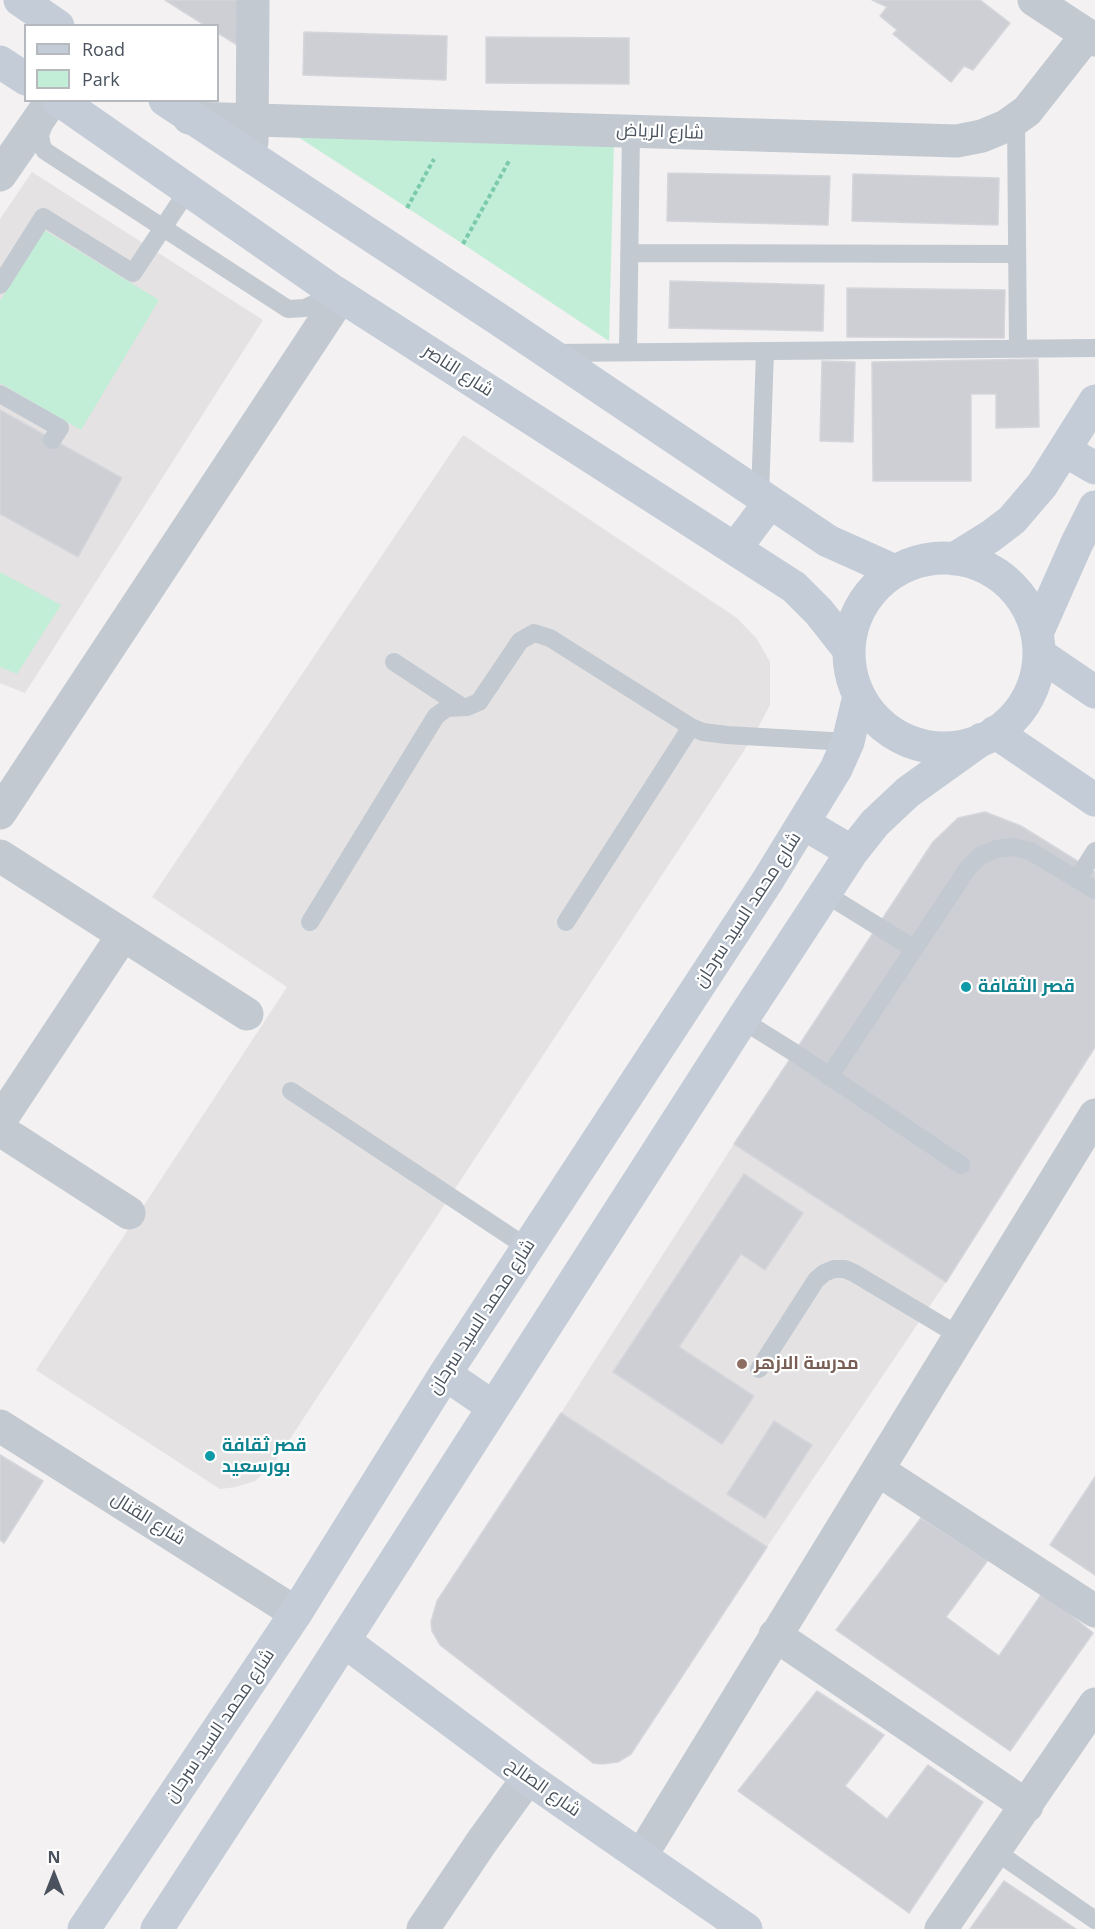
<!DOCTYPE html>
<meta charset="utf-8">
<style>
body{margin:0}
#map{position:relative;width:1095px;height:1929px;overflow:hidden;background:#f3f1f1;font-family:"Open Sans",sans-serif}
canvas{display:block}
.legend{position:absolute;left:24px;top:24px;width:195px;height:78px;box-sizing:border-box;background:#fff;border:2px solid #b6babe;margin:0;padding:8px 10px;list-style:none;font-size:18px;color:#49525d}
.legend li{display:flex;align-items:center;gap:12px;height:30px}
.legend b{width:30px;border:2px solid #b6babe}
.north{position:absolute;left:24px;top:1845px;width:60px;height:60px;-webkit-text-stroke:4px #fff;paint-order:stroke;rotate:0deg;font-size:16px;font-weight:700;line-height:24px;text-align:center;color:#49525d}
.north::after{content:'';display:block;margin:auto;width:21px;height:27px;background:#49525d;clip-path:polygon(50% 0,100% 100%,50% 72%,0 100%)}
</style>
<div id="map">
<canvas width="1095" height="1929"></canvas>
<ul class="legend">
<li><b style="height:8px;background:#c4ccd8"></b>Road</li>
<li><b style="height:16px;background:#c2eed7"></b>Park</li>
</ul>
<div class="north">N</div>
</div>
<script>
const context = document.querySelector('canvas').getContext('2d');
context.lineJoin = 'round';
function fillPath(path, color) { context.fillStyle = color; context.fill(path, 'evenodd'); }
const poly = rows => new Path2D(rows.map(r => 'M' + r).join(''));
function stroke(path, color, width, dash) { context.strokeStyle = color; context.lineWidth = width; context.lineCap = dash ? 'butt' : 'round'; context.setLineDash(dash || []); context.stroke(path); }
function label(font, color, halo, rows, align = 'center') {
  context.font = font + ' "Open Sans",Cairo,sans-serif'; context.lineWidth = 4.5; context.setLineDash([]); context.textBaseline = 'middle'; context.strokeStyle = halo; context.fillStyle = color; for (const [text, x, y, turn = 0] of rows) {
    context.save(); context.translate(x, y); context.rotate((+turn || 0) * Math.PI / 180); context.textAlign = isNaN(turn) ? turn : align; if (halo) context.strokeText(text, 0, 0); context.fillText(text, 0, 0); context.restore();
  }
}
fillPath(poly([
 [32,172,263,320,25,693,0,683,0,219],
 [463,435,737,618,757,639,770,662,770,705,753,737,272,1466,255,1481,236,1487,220,1489,36,1370,287,987,152,897],
 [734,1144,946,1282,767,1547,561,1413]
]), '#e4e2e2');
fillPath(poly([
 [295,135,614,142,609,341,463,244],
 [44,230,159,300,81,430,0,383,0,301],
 [0,572,61,605,17,674,0,667]
]), '#c2eed7');
const building = poly([
 [165,0,240,0,242,48,218,33,218,26,206,26,165,0],
 [872,0,980,0,1010,23,973,70,964,66,951,82,893,34,897,30,880,16,887,7,872,0],
 [304,32,447,36,446,80,303,75,304,32],
 [486,37,629,38,629,84,486,83,486,37],
 [668,173,830,176,828,225,667,221,668,173],
 [853,174,999,178,998,225,852,221,853,174],
 [670,281,824,285,823,331,669,328,670,281],
 [847,288,1005,290,1004,338,847,337,847,288],
 [1038,359,1039,427,996,428,996,394,971,394,971,481,873,481,872,362,1038,359],
 [822,361,855,362,853,442,820,441,822,361],
 [0,410,122,478,78,557,0,514,0,410],
 [985,812,1021,826,1095,872,1095,1047,946,1282,734,1144,933,842,958,818,985,812],
 [744,1174,803,1213,765,1270,741,1254,679,1347,754,1396,722,1444,613,1372,744,1174],
 [561,1413,767,1547,631,1754,618,1762,602,1764,593,1763,440,1645,432,1631,431,1622,437,1601,561,1413],
 [774,1421,812,1445,765,1518,727,1494,774,1421],
 [0,1455,43,1481,4,1543,0,1540,0,1455],
 [1095,1477,1095,1575,1050,1545,1095,1477],
 [921,1518,988,1560,946,1617,999,1656,1043,1592,1093,1633,1010,1751,836,1630,921,1518],
 [817,1691,884,1735,845,1786,887,1819,928,1765,983,1802,909,1913,738,1791,817,1691],
 [1004,1881,1076,1929,970,1929,1004,1881]
]);
fillPath(building, '#cecfd5');
stroke(building, '#d5d6dc', 1.5);
stroke(poly([
 [407,208,434,159],
 [463,244,509,161]
]), '#7bcaab', 4, [4.5, 3]);
stroke(poly([
 [1016,119,1018,349],
 [45,122,40,135,42,146,45,151,288,309,305,308,320,301,333,291],
 [629,253,1017,254],
 [0,285,43,217,133,273,188,190],
 [628,352,631,131],
 [555,353,1095,348],
 [0,394,60,428,52,440],
 [760,495,765,351],
 [394,662,461,706],
 [1078,878,1095,851],
 [824,893,913,948],
 [310,922,436,716,447,708,467,707,479,702,520,641,534,633,550,638,691,727,703,732,727,735,848,742],
 [566,922,691,727],
 [742,1020,795,1053,961,1165],
 [829,1077,968,868,980,856,996,849,1013,847,1030,851,1095,890],
 [291,1091,528,1248],
 [759,1369,816,1280,824,1273,834,1269,845,1269,854,1273,958,1335],
 [995,1851,1095,1920]
]), '#c2c9d1', 18);
stroke(poly([
 [1034,0,1095,40],
 [189,118,957,141,982,136,1006,126,1027,111,1087,35],
 [252,142,253,0],
 [0,175,52,100],
 [0,813,341,296],
 [0,856,247,1014],
 [0,1121,123,935],
 [0,1130,129,1213],
 [0,1426,296,1613],
 [878,1470,1095,1611],
 [775,1635,1027,1806],
 [641,1856,1095,1115],
 [423,1929,483,1840,528,1778],
 [941,1929,1095,1704]
]), '#c2c9d1', 33);
stroke(poly([
 [20,0,58,26],
 [0,62,26,79],
 [59,100,333,291,794,587,819,612,849,650],
 [165,100,498,319,828,541,895,571],
 [1064,450,1095,468],
 [735,549,770,502],
 '849 653a95 95 0 1 1 190 0a95 95 0 1 1-190 0Z',
 [954,559,991,536,1012,520,1042,485,1095,401],
 [1037,633,1077,543,1095,507],
 [1039,654,1095,692],
 [995,732,1095,800],
 [803,823,852,852],
 [445,1374,493,1407],
 [344,1641,528,1778,746,1929],
 [84,1929,296,1613,445,1374,768,880,836,769,848,742,859,696],
 [157,1929,293,1720,742,1020,852,852,875,823,908,792,982,739]
]), '#c4ccd8', 33);
for (const [x, y, r, color] of [
 [966,987,6,"#0f9aa8"],
 [742,1364,6,"#8d6e63"],
 [210,1456,6,"#0f9aa8"]
]) { const dot = new Path2D(); dot.arc(x, y, r, 0, 2 * Math.PI); context.fillStyle = color; context.fill(dot); stroke(dot, '#fff', 2); }
label('18px', '#49525d', '#fff', [
 ["شارع الرياض",660,132,2],
 ["شارع الناصر",458,371,33],
 ["شارع محمد السيد سرحان",748,910,-57],
 ["شارع محمد السيد سرحان",482,1317,-57],
 ["شارع القنال",148,1519,32],
 ["شارع محمد السيد سرحان",220,1726,-56],
 ["شارع الصالح",543,1788,35]
]);
label('bold 18px', '#0d838f', '#fff', [
 ["قصر الثقافة",978,987],
 ["قصر ثقافة",222,1446],
 ["بورسعيد",222,1467]
], 'left');
label('bold 18px', '#785e54', '#fff', [
 ["مدرسة الازهر",754,1364]
], 'left');
</script>
